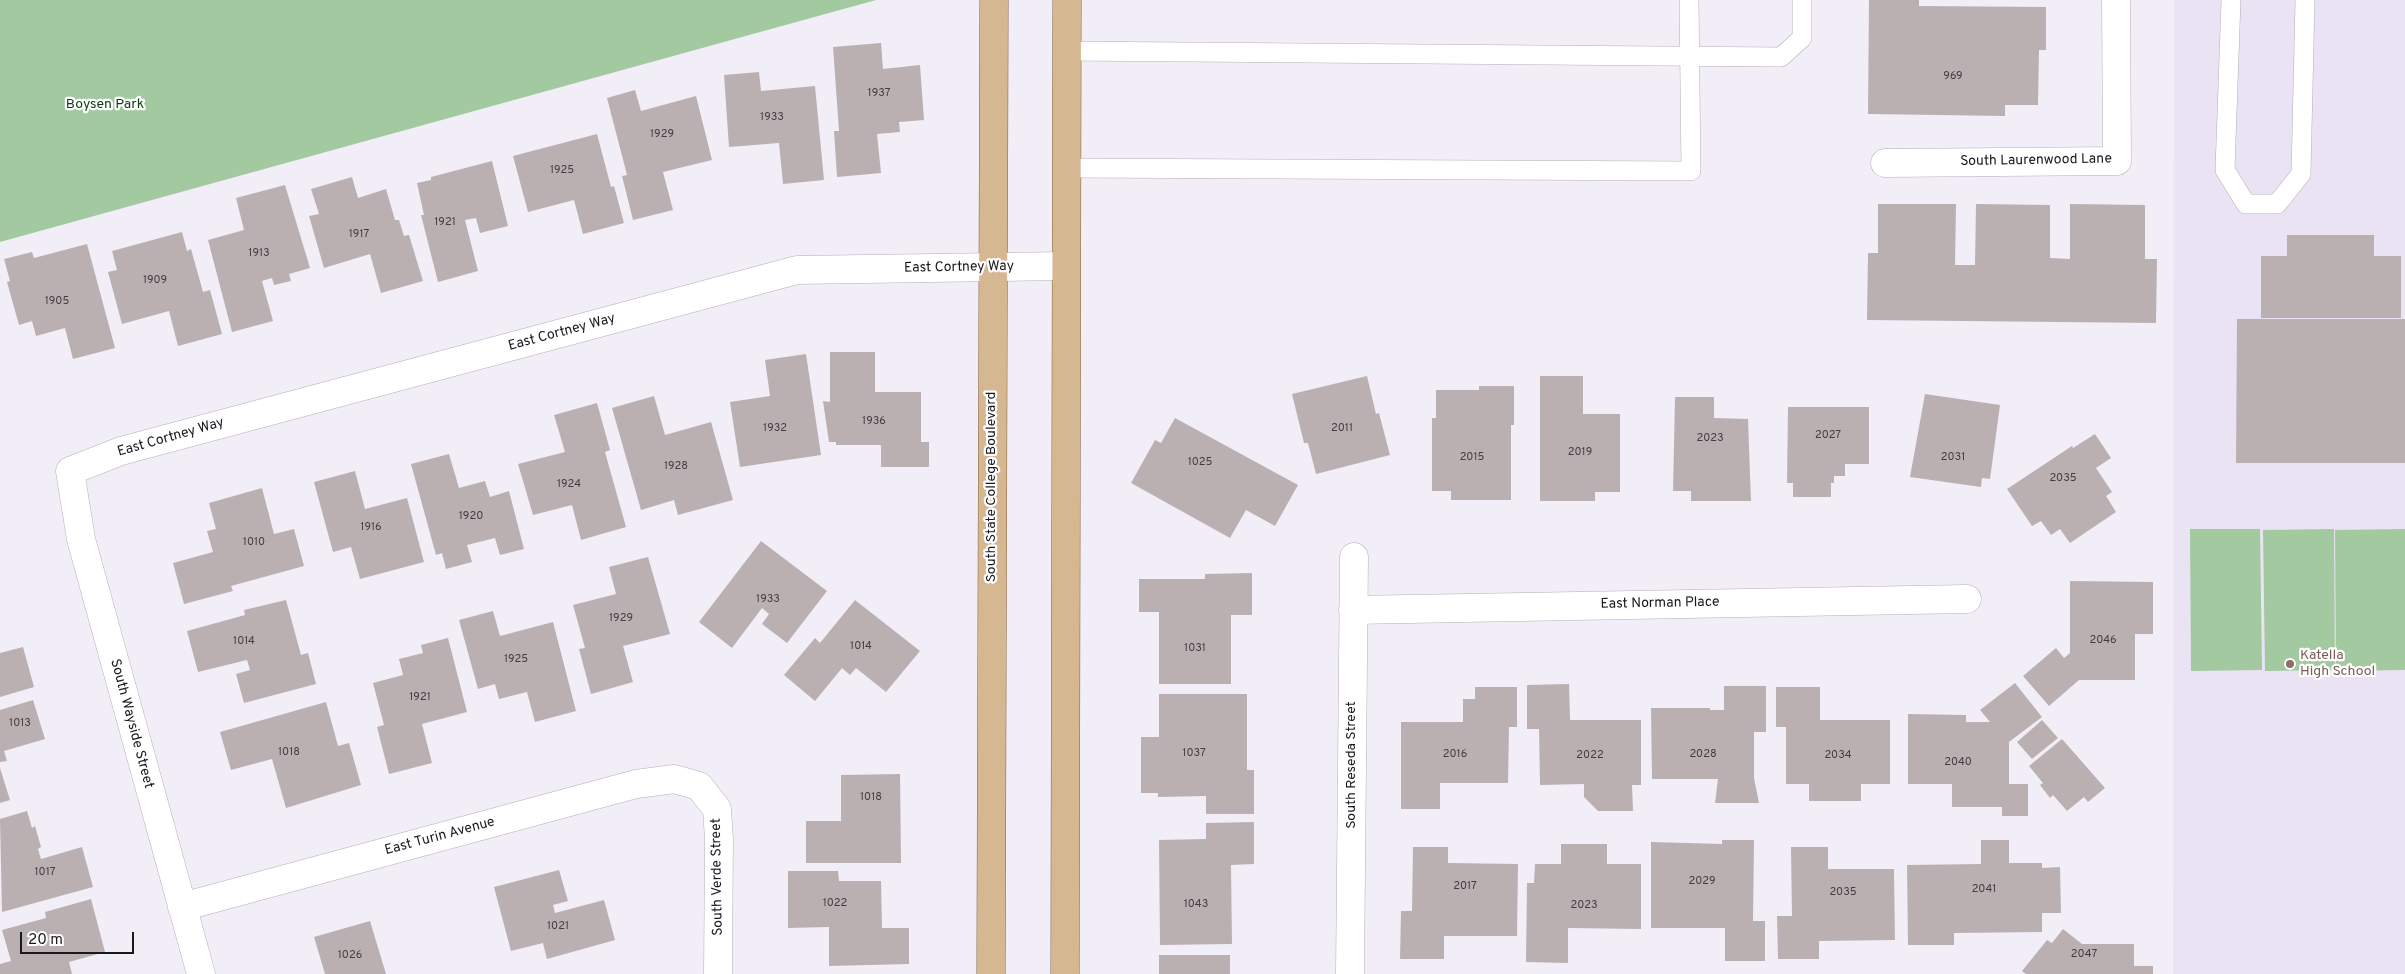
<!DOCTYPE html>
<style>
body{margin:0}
#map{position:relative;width:2405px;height:974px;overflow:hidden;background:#f2eef7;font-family:Overpass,sans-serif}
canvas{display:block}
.scale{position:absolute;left:20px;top:932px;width:114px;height:22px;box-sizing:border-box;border:2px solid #19181b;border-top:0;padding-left:6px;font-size:15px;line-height:18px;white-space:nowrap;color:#19181b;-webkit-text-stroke:4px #fefdff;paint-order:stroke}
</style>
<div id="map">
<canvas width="2405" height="974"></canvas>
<div class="scale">20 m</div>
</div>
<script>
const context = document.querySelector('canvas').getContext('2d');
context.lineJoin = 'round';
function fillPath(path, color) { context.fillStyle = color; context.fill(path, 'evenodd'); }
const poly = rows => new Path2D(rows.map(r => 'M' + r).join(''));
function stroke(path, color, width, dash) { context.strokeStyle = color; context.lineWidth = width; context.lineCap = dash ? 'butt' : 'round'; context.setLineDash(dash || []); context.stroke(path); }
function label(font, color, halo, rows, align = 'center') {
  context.font = font + ' Overpass,sans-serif'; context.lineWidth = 4.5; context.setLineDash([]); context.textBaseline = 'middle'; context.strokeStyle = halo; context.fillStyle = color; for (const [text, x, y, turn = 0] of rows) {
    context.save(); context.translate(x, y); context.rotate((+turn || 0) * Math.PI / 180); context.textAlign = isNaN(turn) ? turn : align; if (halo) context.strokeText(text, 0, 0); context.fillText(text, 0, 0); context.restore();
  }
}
fillPath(poly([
 [2174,0,2405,0,2405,974,2173,974]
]), '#eae3f3');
fillPath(poly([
 [0,0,876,0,0,242],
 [2190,529,2260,529,2262,670,2191,671],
 [2334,529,2335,670,2265,671,2263,530],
 [2405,529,2405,670,2336,671,2335,530]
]), '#a3c9a0');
fillPath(poly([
 [1869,0,1919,0,1919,6,2046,7,2046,50,2039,50,2038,105,2005,105,2005,116,1868,114],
 [881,43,883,69,920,65,924,120,899,122,900,132,877,134,881,173,837,177,834,131,839,131,833,47],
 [759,72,761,91,815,86,824,180,783,184,779,143,729,147,724,75],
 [635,90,641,111,696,96,712,160,663,172,673,210,633,220,622,176,627,175,607,98],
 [597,134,611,187,614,186,624,223,583,234,574,200,528,212,513,156],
 [492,161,508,226,480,233,476,218,465,220,478,271,438,282,421,215,424,215,417,183,431,180,431,177],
 [352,177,358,198,386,189,395,220,399,220,404,236,409,235,423,281,381,293,370,254,324,268,309,216,319,214,311,189],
 [285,185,310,268,289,274,291,281,274,285,272,278,262,281,273,321,232,332,208,240,244,230,236,198],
 [1878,204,1956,204,1955,265,1975,265,1976,204,2050,205,2050,258,2070,259,2070,204,2145,205,2145,259,2157,259,2156,323,1867,320,1868,253,1878,253],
 [182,232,187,251,191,249,203,292,210,290,222,334,178,346,169,311,122,324,108,272,117,270,112,251],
 [2287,235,2374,235,2374,256,2401,256,2401,318,2261,318,2261,256,2287,256],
 [87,244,115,348,73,359,65,328,36,336,32,321,19,325,7,282,10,281,4,259,32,252,34,258],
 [2237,319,2405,319,2405,463,2236,463],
 [830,352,875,352,875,392,921,392,921,442,929,442,929,467,881,467,881,445,836,445,836,442,829,442,823,401,830,402],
 [806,354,821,455,740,467,730,402,770,396,765,360],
 [1367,376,1376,414,1379,413,1390,455,1316,474,1308,443,1304,443,1292,394],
 [1540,376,1583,376,1583,414,1620,414,1620,492,1595,492,1595,501,1540,501],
 [1479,386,1514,386,1514,425,1511,425,1511,500,1451,500,1451,491,1432,491,1432,418,1436,418,1436,390,1479,390],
 [1925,394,2000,405,1990,479,1982,478,1981,487,1910,477],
 [654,396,665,435,711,422,733,500,678,515,674,500,641,510,612,408],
 [1675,397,1714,397,1714,418,1748,419,1751,501,1691,501,1691,491,1673,491],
 [597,403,610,450,605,452,626,527,581,540,572,505,533,515,518,464,565,452,554,415],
 [1788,407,1869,407,1869,464,1845,464,1845,476,1834,476,1834,483,1831,483,1831,497,1793,497,1793,483,1787,483],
 [1175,418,1298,485,1275,526,1246,510,1230,538,1131,483,1155,440,1161,443],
 [2095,434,2111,458,2096,468,2112,492,2106,496,2116,512,2070,543,2060,529,2051,535,2041,521,2032,526,2007,489,2072,446,2073,448],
 [449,454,459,488,485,481,490,497,509,491,524,549,500,555,495,538,467,545,472,562,446,569,442,553,436,555,411,464],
 [355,471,365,509,407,498,424,562,360,579,351,547,333,552,314,482],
 [262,488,274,534,294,529,304,566,231,586,233,591,184,604,173,563,213,552,207,531,216,529,209,503],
 [761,541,827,591,787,643,762,624,769,614,762,608,732,648,699,622],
 [648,557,670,634,623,646,633,682,591,694,579,649,585,648,573,605,616,594,609,567],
 [1252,573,1252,615,1231,615,1231,684,1159,684,1159,612,1139,612,1139,579,1205,579,1205,574],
 [2070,581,2153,582,2153,634,2135,634,2135,680,2079,680,2049,706,2023,676,2056,648,2064,658,2070,653],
 [286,600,301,655,308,653,316,684,244,703,236,674,250,670,247,660,198,672,187,631,245,615,244,610],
 [855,600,920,651,886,692,856,668,850,675,842,668,815,701,784,675,815,638,820,643],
 [493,611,500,636,553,622,576,711,535,722,527,692,499,699,495,684,478,689,459,620],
 [448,638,467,712,422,724,432,763,389,774,377,727,384,725,373,683,403,675,399,659,423,653,421,645],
 [23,647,34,687,0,697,0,653],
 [2015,683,2042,717,2009,742,2009,784,2028,784,2028,816,2002,816,2002,807,1952,807,1952,784,1908,784,1908,714,1966,715,1966,722,1990,722,1980,710],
 [1569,684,1570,720,1641,720,1641,785,1632,785,1633,811,1598,811,1584,797,1584,784,1540,785,1539,729,1527,729,1527,685],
 [1724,686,1766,686,1766,732,1754,732,1754,778,1759,803,1715,803,1718,779,1652,779,1651,708,1710,708,1710,710,1724,710],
 [1475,687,1517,687,1517,727,1509,727,1508,783,1440,783,1440,809,1401,809,1401,722,1463,722,1463,699,1475,699],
 [1776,687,1820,687,1820,720,1890,720,1890,784,1861,784,1861,801,1809,801,1809,784,1786,784,1786,727,1776,727],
 [1159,694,1247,694,1247,770,1254,770,1254,814,1206,814,1206,796,1158,797,1158,793,1141,793,1141,737,1159,737],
 [33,700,45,739,4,751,7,761,0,762,0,710],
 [326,702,338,746,349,743,361,785,286,808,272,759,231,770,220,732],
 [2042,720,2058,738,2032,759,2017,742],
 [2062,739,2105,788,2088,802,2084,797,2067,811,2053,795,2050,798,2040,785,2043,783,2029,766],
 [0,768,10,800,0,803],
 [900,774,901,863,806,863,806,821,841,821,841,775],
 [27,811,32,828,35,826,41,847,38,849,41,859,82,847,93,887,2,912,0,819],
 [1254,822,1254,864,1231,865,1232,944,1160,945,1159,840,1206,839,1206,823],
 [1722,840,1754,840,1753,921,1765,921,1765,961,1725,961,1725,928,1651,928,1651,842,1722,844],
 [1981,840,2009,840,2009,863,2042,863,2042,868,2060,867,2061,913,2042,913,2042,932,1954,933,1954,945,1908,945,1907,865,1981,864],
 [1561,844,1607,844,1607,864,1641,864,1641,929,1568,928,1568,963,1526,962,1527,883,1534,883,1535,864,1561,864],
 [1413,847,1448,847,1448,863,1518,864,1517,936,1444,936,1444,959,1400,959,1401,911,1412,911],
 [1791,847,1828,847,1828,869,1894,869,1895,940,1819,941,1819,959,1778,959,1777,916,1792,916],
 [559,870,568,901,553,905,555,913,604,900,615,940,547,959,543,943,511,951,494,887],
 [788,871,838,871,839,881,881,881,882,928,909,928,909,964,829,966,829,927,788,928],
 [91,899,105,952,69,962,72,974,0,974,0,964,11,961,2,930,46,918,45,912],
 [370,921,386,974,325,974,314,937],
 [2063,929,2082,944,2134,944,2134,966,2153,966,2153,974,2026,974,2022,971,2047,940,2052,943],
 [1159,955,1230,955,1230,974,1159,974]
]), '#bab0b2');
const service = poly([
 [2231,0,2225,170,2246,204,2277,204,2301,174,2305,0],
 [1067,51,1781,57,1802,38,1802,0],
 [1066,168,1691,171,1689,0]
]);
const minor = poly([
 [1885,163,2117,161,2116,0],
 [1353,610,1967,599],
 [182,907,636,784,674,779,699,786,717,809,719,839,718,974],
 [201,974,81,539,70,471,121,451,797,270,1066,266],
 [1350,974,1354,557]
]);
const primary = poly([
 [991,974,994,0],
 [1065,974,1067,0]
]);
stroke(service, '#b3afb7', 20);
stroke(minor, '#b3afb7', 29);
stroke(primary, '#816139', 29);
stroke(service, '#fff', 19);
stroke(minor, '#fff', 28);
stroke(primary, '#d5b892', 28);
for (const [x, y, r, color] of [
 [2290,664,5,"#8d6e63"]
]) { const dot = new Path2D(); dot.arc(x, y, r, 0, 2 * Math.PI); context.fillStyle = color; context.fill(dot); stroke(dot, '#fefdff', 2); }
label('11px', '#413e41', null, [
 ["969",1953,77],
 ["1937",879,94],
 ["1933",772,118],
 ["1929",662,135],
 ["1925",562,171],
 ["1921",445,223],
 ["1917",359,235],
 ["1913",259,254],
 ["1909",155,281],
 ["1905",57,302],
 ["1936",874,422],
 ["1932",775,429],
 ["2011",1342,429],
 ["2027",1828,436],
 ["2023",1710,439],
 ["2019",1580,453],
 ["2015",1472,458],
 ["2031",1953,458],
 ["1025",1200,463],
 ["1928",676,467],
 ["2035",2063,479],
 ["1924",569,485],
 ["1920",471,517],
 ["1916",371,528],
 ["1010",254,543],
 ["1933",768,600],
 ["1929",621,619],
 ["2046",2103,641],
 ["1014",244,642],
 ["1014",861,647],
 ["1031",1195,649],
 ["1925",516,660],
 ["1921",420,698],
 ["1013",20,724],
 ["1018",289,753],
 ["1037",1194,754],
 ["2016",1455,755],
 ["2028",1703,755],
 ["2022",1590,756],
 ["2034",1838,756],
 ["2040",1958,763],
 ["1018",871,798],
 ["1017",45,873],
 ["2029",1702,882],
 ["2017",1465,887],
 ["2041",1984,890],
 ["2035",1843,893],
 ["1022",835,904],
 ["1043",1196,905],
 ["2023",1584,906],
 ["1021",558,927],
 ["2047",2084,955],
 ["1026",350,956]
]);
label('14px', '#0e390e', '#fefdff', [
 ["Boysen Park",105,105]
]);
label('14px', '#19181b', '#fefdff', [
 ["South Laurenwood Lane",2036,161,-1],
 ["East Cortney Way",959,268,-1],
 ["East Cortney Way",562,333,-15],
 ["East Cortney Way",171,438,-16],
 ["South State College Boulevard",992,487,-90],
 ["East Norman Place",1660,604,-1],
 ["South Wayside Street",131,724,75],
 ["South Reseda Street",1352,765,-90],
 ["East Turin Avenue",440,837,-15],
 ["South Verde Street",718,877,-91]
]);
label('14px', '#785e54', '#fefdff', [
 ["Katella",2300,656],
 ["High School",2300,672]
], 'left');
</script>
